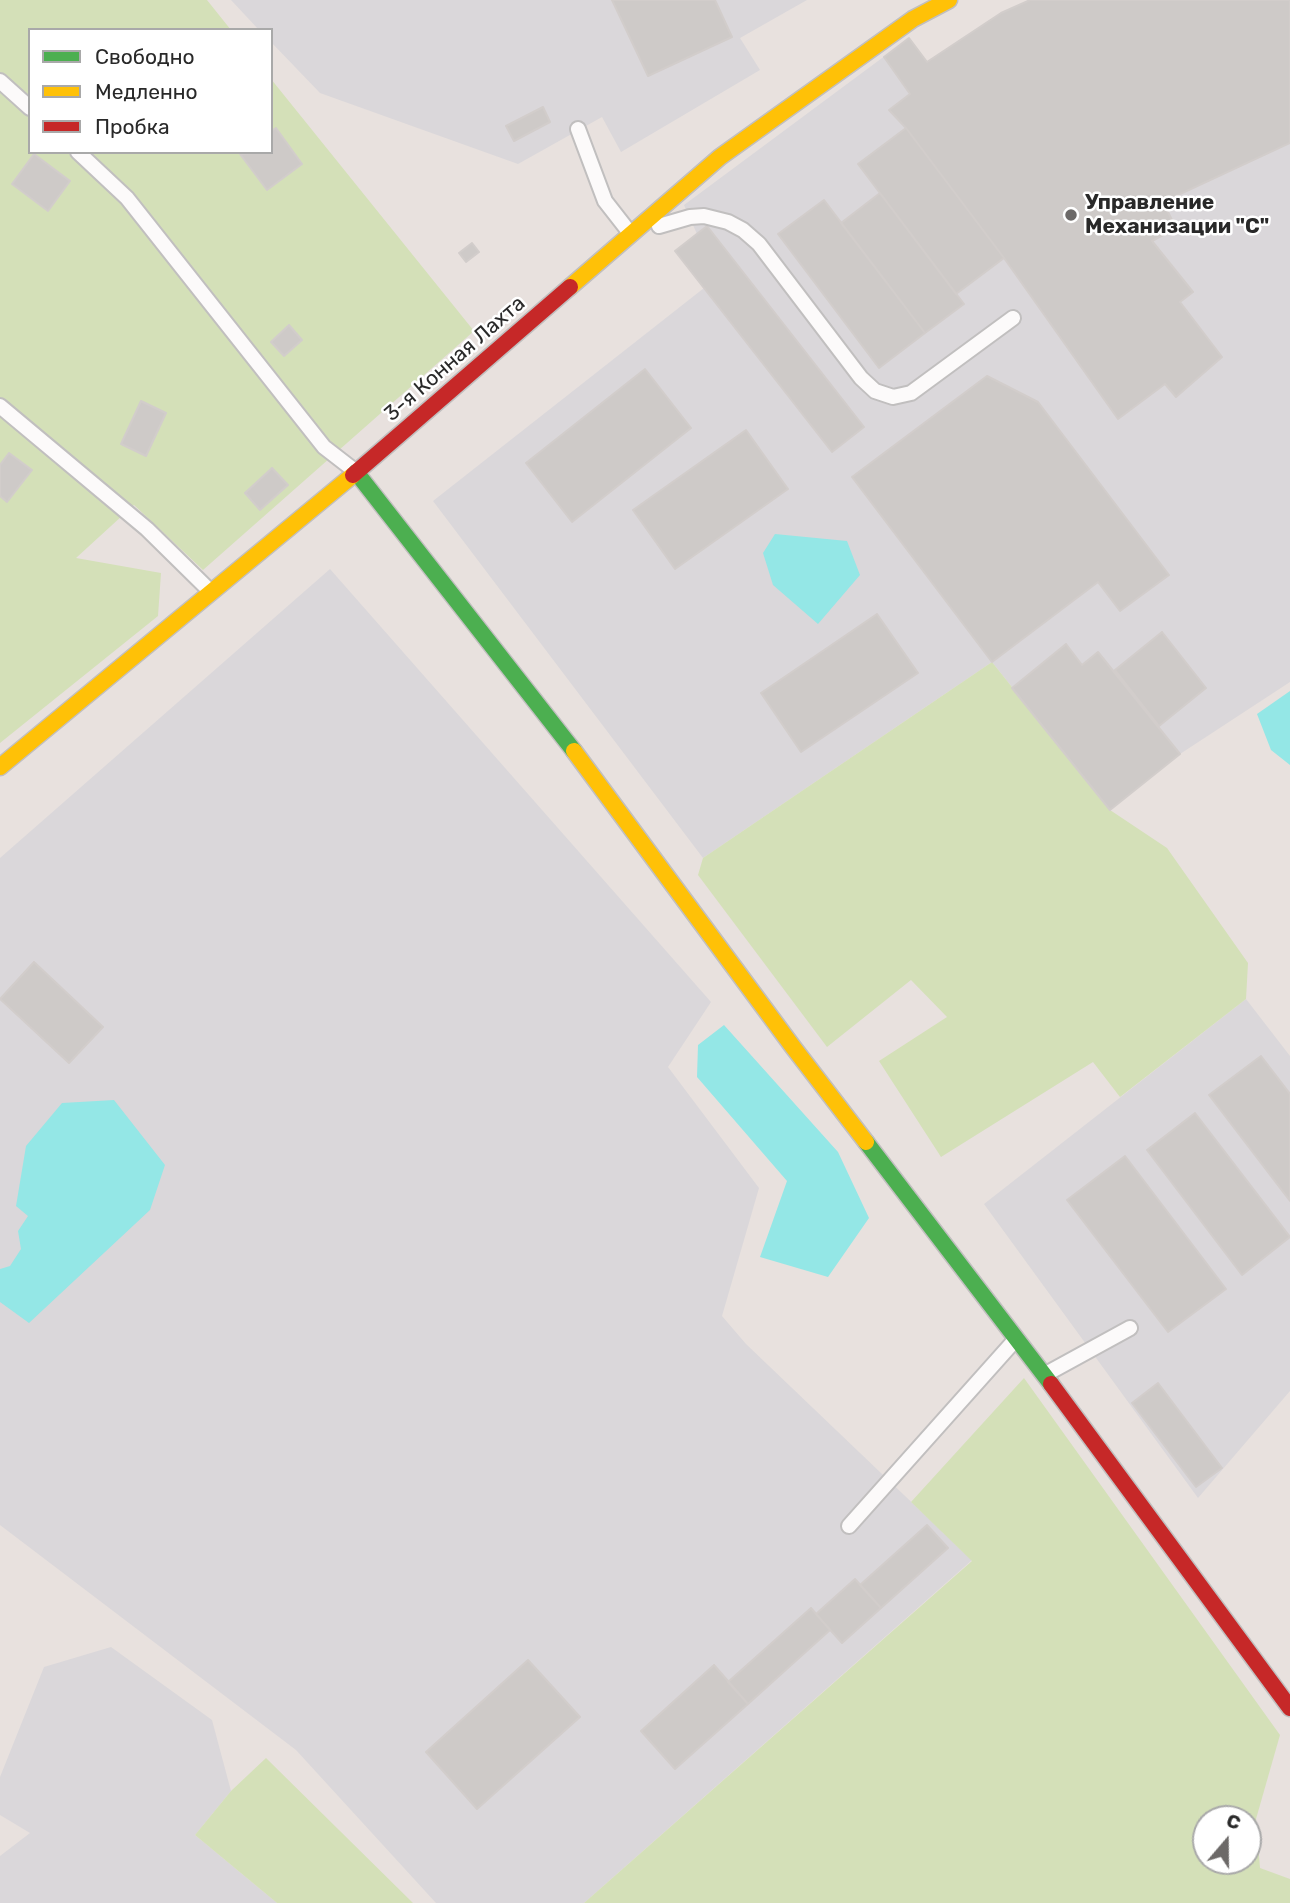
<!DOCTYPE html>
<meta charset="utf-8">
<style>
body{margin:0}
#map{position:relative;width:1290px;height:1903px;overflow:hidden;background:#e8e1de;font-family:Rubik,sans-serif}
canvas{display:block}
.legend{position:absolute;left:28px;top:28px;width:245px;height:126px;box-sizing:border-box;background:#fff;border:2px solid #a9a9a9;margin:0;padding:9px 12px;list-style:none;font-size:21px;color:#292929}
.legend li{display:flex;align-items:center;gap:14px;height:35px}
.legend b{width:35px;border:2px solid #a9a9a9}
.north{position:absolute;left:1192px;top:1805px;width:70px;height:70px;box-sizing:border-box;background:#fff;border:2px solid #a9a9a9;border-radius:50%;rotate:20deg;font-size:19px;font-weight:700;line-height:28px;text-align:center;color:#292929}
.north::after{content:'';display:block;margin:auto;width:24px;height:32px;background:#6c6968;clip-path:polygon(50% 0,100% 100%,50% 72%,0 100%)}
</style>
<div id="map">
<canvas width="1290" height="1903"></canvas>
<ul class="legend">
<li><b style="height:9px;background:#4caf50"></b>Свободно</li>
<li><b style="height:9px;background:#ffc107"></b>Медленно</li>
<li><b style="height:9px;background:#c62828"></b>Пробка</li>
</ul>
<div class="north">С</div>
</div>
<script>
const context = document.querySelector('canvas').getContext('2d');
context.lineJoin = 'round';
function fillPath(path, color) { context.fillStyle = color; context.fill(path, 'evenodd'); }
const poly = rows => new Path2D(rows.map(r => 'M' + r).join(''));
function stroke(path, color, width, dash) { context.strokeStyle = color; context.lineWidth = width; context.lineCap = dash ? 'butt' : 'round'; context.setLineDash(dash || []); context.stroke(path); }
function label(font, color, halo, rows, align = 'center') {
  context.font = font + ' Rubik,sans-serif'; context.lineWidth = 5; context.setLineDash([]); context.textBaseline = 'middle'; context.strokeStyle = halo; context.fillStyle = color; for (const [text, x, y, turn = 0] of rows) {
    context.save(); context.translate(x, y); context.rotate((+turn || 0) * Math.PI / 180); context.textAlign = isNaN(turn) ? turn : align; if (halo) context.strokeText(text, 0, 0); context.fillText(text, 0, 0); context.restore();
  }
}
fillPath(poly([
 [231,0,807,0,740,38,760,70,621,152,602,117,518,164,320,93,271,42,271,30,259,30],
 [1030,0,1290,0,1290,682,1180,754,1110,810,992,662,703,858,433,501,704,288,675,251,697,234,684,205,909,38,927,62,1001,13],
 [330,569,711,1002,668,1067,759,1188,722,1316,746,1344,972,1560,584,1903,436,1903,296,1750,0,1525,0,858],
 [1246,999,1290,1056,1290,1391,1198,1498,984,1204],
 [111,1647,212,1720,231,1791,195,1835,277,1903,0,1903,0,1856,30,1833,0,1815,0,1777,44,1667]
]), '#dad7da');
fillPath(poly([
 [0,0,207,0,231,30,30,30,30,152,271,152,271,79,474,331,203,570,134,505,76,558,161,573,158,616,0,743],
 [992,662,1110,810,1167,848,1248,963,1246,999,1120,1097,1093,1062,941,1157,879,1061,947,1017,911,980,827,1047,698,875,703,858],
 [1024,1378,1280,1735,1256,1819,1260,1868,1290,1879,1290,1903,584,1903,972,1561,911,1502],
 [1206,1819,1248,1819,1248,1861,1206,1861],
 [266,1758,413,1903,277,1903,195,1835,231,1791]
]), '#d4e0b8');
fillPath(poly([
 [775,534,847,541,860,575,818,624,773,585,763,553],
 [1290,691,1290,765,1271,750,1257,714],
 [724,1025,838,1152,869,1218,828,1277,760,1257,787,1181,697,1077,698,1045],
 [114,1100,165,1165,150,1210,29,1323,0,1302,0,1269,10,1266,21,1249,18,1231,28,1216,16,1206,26,1146,62,1103]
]), '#94e7e6');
const building = poly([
 [612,0,715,0,732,37,648,76,612,0],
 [1030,0,1290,0,1290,143,1163,202,1176,228,1152,241,1193,292,1180,302,1222,357,1176,397,1165,384,1118,419,1004,258,906,128,889,110,910,94,884,57,909,38,927,62,1001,13,1030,0],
 [543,107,550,122,514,141,506,126,543,107],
 [276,128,302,164,267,190,240,154,271,152,271,131,276,128],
 [906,128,1004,258,956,294,858,164,906,128],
 [34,154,70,181,48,211,12,184,34,154],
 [880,193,964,304,925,333,841,223,880,193],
 [824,200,925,333,879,368,778,234,824,200],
 [707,226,864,427,832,452,675,251,707,226],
 [472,243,479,252,466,262,459,253,472,243],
 [289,325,302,340,284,356,271,342,289,325],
 [645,369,691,428,572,522,526,463,645,369],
 [987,376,1038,402,1169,575,1120,611,1098,582,992,662,852,477,987,376],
 [141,401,166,413,146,456,121,444,141,401],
 [746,430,788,489,675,569,633,510,746,430],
 [9,453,32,470,7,502,0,496,0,465,9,453],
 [272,468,288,485,260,510,245,493,272,468],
 [877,614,918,673,801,752,761,693,877,614],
 [1162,632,1206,688,1159,726,1115,670,1162,632],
 [1066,644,1082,665,1098,652,1180,754,1110,810,1012,688,1066,644],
 [34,962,103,1027,69,1063,0,999,34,962],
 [1261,1056,1290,1094,1290,1201,1209,1095,1261,1056],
 [1195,1113,1290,1237,1242,1275,1147,1150,1195,1113],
 [1125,1156,1226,1289,1168,1332,1067,1200,1125,1156],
 [1158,1383,1222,1468,1196,1487,1132,1403,1158,1383],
 [927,1525,948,1548,881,1608,860,1585,927,1525],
 [855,1579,881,1608,842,1643,816,1614,855,1579],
 [811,1608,830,1630,748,1704,728,1682,811,1608],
 [528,1660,580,1717,477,1809,426,1752,528,1660],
 [714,1665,748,1704,675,1769,641,1731,714,1665]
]);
fillPath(building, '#cecac8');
stroke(building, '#d2cdcb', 2);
const lane = poly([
 [0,81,30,108],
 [578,129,605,201,630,233],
 [78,152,127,198,324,447,355,471],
 [659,226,690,217,704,216,728,222,743,230,759,244,861,378,875,391,893,397,911,393,1013,318],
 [0,406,147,529,209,590],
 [1046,1374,1130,1328],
 [849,1526,1016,1339]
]);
const fast = poly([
 [356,472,574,751],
 [866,1142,1051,1384]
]);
const slow = poly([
 [570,287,720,157,913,19,949,0],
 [574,751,793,1047,866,1142],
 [0,767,353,475]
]);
const jam = poly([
 [353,475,570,287],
 [1051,1384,1290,1708]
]);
stroke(lane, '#c1bfbf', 18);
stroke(fast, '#c1bfbf', 19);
stroke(slow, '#c1bfbf', 19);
stroke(jam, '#c1bfbf', 19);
stroke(lane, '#fcfafa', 14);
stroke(fast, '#4caf50', 16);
stroke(slow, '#ffc107', 16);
stroke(jam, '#c62828', 16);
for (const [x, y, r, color] of [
 [1071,215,7,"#6c6968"]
]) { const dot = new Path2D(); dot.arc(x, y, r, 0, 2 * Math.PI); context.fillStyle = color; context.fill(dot); stroke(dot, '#fff', 2.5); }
label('bold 21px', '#292929', '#fff', [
 ["Управление",1085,203],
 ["Механизации \"С\"",1085,227]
], 'left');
label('21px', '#292929', '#fff', [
 ["3-я Конная Лахта",455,359,-41]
]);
</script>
